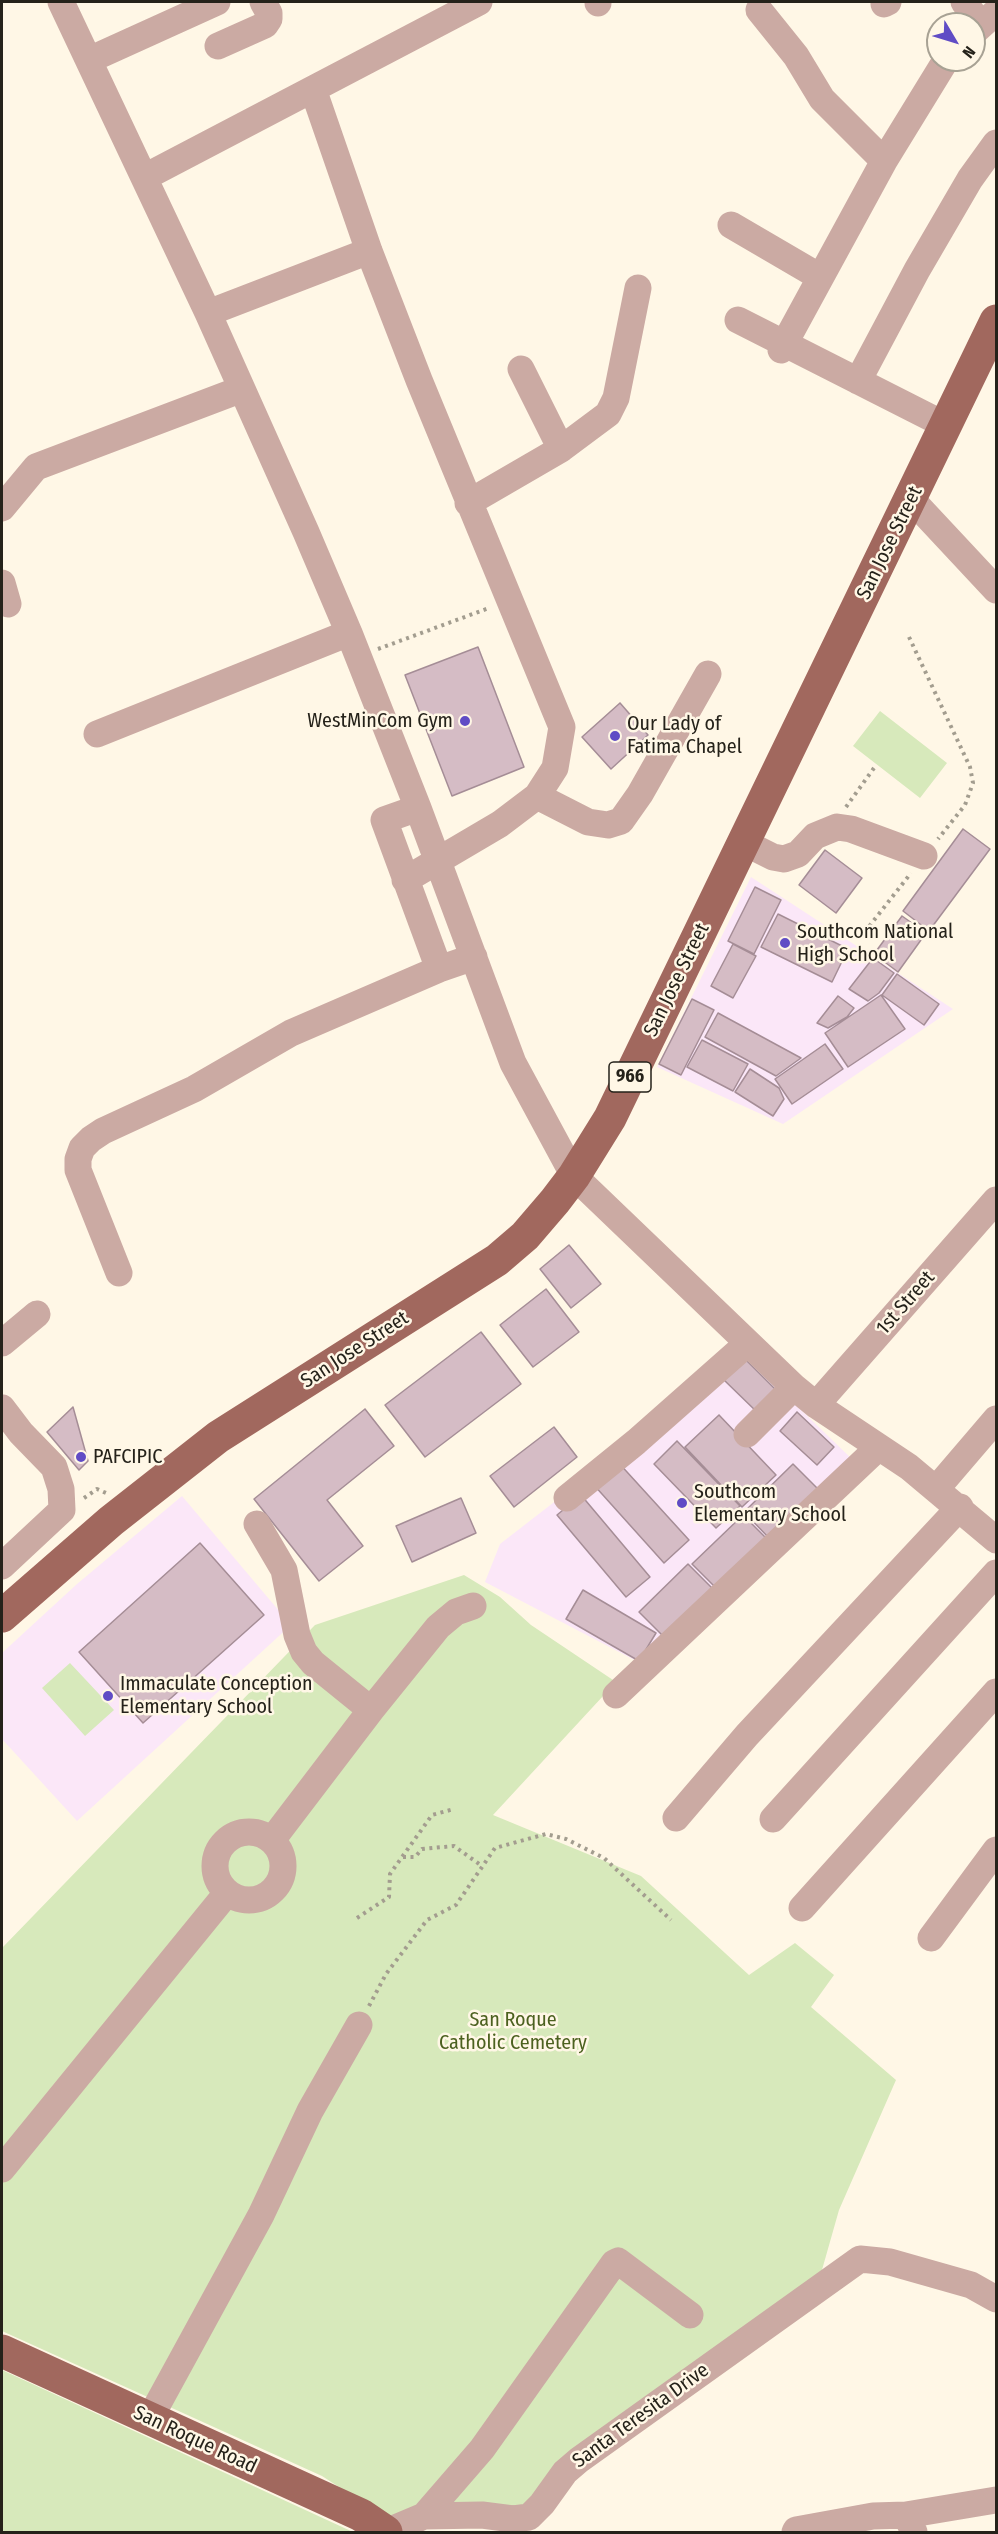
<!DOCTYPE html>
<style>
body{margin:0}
#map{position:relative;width:998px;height:2534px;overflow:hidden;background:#fff7e6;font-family:"Fira Sans Condensed",sans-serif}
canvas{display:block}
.frame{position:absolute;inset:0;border:3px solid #25221a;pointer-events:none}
.north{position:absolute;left:926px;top:12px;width:60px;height:60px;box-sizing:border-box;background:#fff7e6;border:2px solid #a8a294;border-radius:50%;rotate:128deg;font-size:16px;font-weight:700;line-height:24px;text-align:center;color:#25221a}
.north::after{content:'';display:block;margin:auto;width:21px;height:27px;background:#604cc5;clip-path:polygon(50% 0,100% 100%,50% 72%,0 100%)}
</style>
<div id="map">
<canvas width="998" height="2534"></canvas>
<div class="frame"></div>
<div class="north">N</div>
</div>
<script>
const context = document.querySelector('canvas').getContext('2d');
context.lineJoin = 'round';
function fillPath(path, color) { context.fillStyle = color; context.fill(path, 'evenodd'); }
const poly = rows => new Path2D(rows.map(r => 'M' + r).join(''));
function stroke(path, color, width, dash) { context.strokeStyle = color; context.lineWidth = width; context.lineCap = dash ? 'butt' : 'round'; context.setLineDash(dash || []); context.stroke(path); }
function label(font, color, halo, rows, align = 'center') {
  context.font = font + ' "Fira Sans Condensed",sans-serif'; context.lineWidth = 5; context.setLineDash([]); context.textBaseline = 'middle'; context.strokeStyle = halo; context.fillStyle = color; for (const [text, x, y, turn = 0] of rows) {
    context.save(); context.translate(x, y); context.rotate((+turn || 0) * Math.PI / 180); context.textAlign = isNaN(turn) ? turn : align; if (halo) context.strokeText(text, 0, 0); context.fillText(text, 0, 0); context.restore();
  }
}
fillPath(poly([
 [751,877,953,1009,783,1124,657,1067],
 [744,1355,854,1461,644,1665,485,1582,500,1544],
 [182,1496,291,1625,77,1821,2,1739,2,1653,77,1584]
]), '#fbe7f8');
fillPath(poly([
 [880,711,947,763,920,798,853,746],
 [464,1575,500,1597,531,1625,616,1682,493,1815,641,1876,749,1975,795,1943,834,1975,811,2007,896,2080,839,2210,818,2284,534,2504,390,2520,322,2476,2,2331,2,1948,315,1625],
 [70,1663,114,1710,85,1736,42,1688],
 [2,2370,353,2532,2,2532]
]), '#d7e9bb');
const building = poly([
 [478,647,524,767,452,796,405,675,478,647],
 [620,703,648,735,611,769,582,737,620,703],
 [963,829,990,849,929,931,903,911,963,829],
 [825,850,862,878,836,913,799,885,825,850],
 [755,887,781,900,754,954,728,941,755,887],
 [778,914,848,949,832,982,761,947,778,914],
 [902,916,926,933,898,972,874,954,902,916],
 [733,944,756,956,733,998,711,986,733,944],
 [873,958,894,973,879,993,868,1001,849,989,873,958],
 [897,974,939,1004,924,1025,882,995,897,974],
 [881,995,905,1029,848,1067,825,1033,881,995],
 [838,996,854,1008,847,1017,828,1028,817,1023,838,996],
 [692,999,714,1010,681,1075,659,1064,692,999],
 [718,1013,801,1058,776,1076,705,1037,718,1013],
 [702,1040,748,1064,733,1091,687,1067,702,1040],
 [825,1044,843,1069,792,1104,775,1079,825,1044],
 [750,1069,779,1088,784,1099,773,1116,735,1092,750,1069],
 [569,1245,601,1284,571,1308,540,1269,569,1245],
 [546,1289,579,1332,533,1367,500,1325,546,1289],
 [481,1332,521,1384,425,1457,385,1405,481,1332],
 [745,1359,779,1393,759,1414,724,1380,745,1359],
 [73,1407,88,1461,79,1470,47,1432,73,1407],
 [365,1409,394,1446,327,1500,363,1546,319,1581,254,1499,365,1409],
 [797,1412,834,1447,817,1465,780,1431,797,1412],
 [719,1415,776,1475,742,1507,685,1447,719,1415],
 [554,1427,577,1457,514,1507,490,1476,554,1427],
 [677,1441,740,1506,716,1528,654,1464,677,1441],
 [617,1461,689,1540,664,1563,593,1484,617,1461],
 [793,1464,819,1490,769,1538,744,1512,793,1464],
 [581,1495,650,1577,626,1597,557,1515,581,1495],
 [461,1498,476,1533,412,1562,396,1526,461,1498],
 [743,1515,769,1541,718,1590,692,1564,743,1515],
 [200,1543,264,1615,143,1723,79,1652,200,1543],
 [688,1564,716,1592,667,1640,639,1612,688,1564],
 [583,1590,656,1633,639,1661,566,1619,583,1590]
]);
fillPath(building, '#d5bcc5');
stroke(building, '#a58d96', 1.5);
stroke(poly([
 [909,637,970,767,973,783,965,805,938,839],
 [378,649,489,608],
 [846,807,874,768],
 [860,938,911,873],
 [84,1498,97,1489,106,1493],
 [403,1857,415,1857,422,1849,454,1846,482,1866],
 [357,1918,389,1897,390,1874,432,1815,454,1809],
 [369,2006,386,1974,427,1920,456,1905,495,1848,546,1834,566,1839,604,1858,671,1920]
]), '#a39d8f', 4, [3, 4.5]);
stroke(poly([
 [61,2,208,313,306,532,349,633,418,808,513,1063,574,1176,794,1387,816,1405,909,1467,996,1540],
 [598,2,598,3],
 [964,2,981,25],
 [884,4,888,2],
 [759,10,796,56,822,99,884,161],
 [974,32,996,12],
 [218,46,265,25,269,19,269,13,263,2],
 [89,60,217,2],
 [313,89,369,251,419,380,562,727,555,768,537,796,500,824,405,880],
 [145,177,479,2],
 [731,225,820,277],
 [208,313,369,251],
 [738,320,945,425],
 [781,350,884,161,946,60],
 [521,369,561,449],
 [858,381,917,270,970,179,996,143],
 [912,500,996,590],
 [468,503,561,449,608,414,616,398,638,288],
 [2,508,36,467,242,389],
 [2,583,8,604],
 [97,734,349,633],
 [537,796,588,822,608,825,621,821,640,794,708,674],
 [418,808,384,820,439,969],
 [745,843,773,857,784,859,798,854,815,836,837,827,851,829,924,856],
 [119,1273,78,1170,78,1159,82,1148,91,1139,103,1131,194,1089,291,1033,439,969,474,957],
 [2,1343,37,1314],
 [816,1405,996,1200],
 [2,1408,21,1433,54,1467,61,1489,62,1510,2,1566],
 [747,1434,794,1387],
 [937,1488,996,1419],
 [567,1498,636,1442,748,1343],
 [257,1524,284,1570,297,1635,304,1652,313,1663,371,1710],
 [616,1695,879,1447],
 [676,1818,747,1735,960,1507],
 [773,1819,996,1573],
 '215 1866a34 34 0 1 1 68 0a34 34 0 1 1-68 0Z',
 [272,1840,371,1710,438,1627,456,1612,473,1606],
 [802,1908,996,1692],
 [931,1938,996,1850],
 [2,2169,227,1893],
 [149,2420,261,2215,310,2111,359,2025],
 [424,2516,482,2449,614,2263,618,2261,690,2315],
 [386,2532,424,2516,482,2515,513,2519,529,2517,542,2504,565,2472,579,2460,860,2259,890,2262,971,2285,996,2299],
 [795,2532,796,2530,873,2516,906,2515],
 [914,2532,906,2515,996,2500]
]), '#cbaaa3', 27);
stroke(poly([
 [2,1616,111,1521,218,1437,497,1260,525,1236,555,1201,574,1176,610,1118,996,321],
 [2,2351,361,2515,386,2532]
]), '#a1685e', 33);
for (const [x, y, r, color] of [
 [465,721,6,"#604cc5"],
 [615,736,6,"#604cc5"],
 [785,943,6,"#604cc5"],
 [81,1457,6,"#604cc5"],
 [682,1503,6,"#604cc5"],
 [108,1696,6,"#604cc5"]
]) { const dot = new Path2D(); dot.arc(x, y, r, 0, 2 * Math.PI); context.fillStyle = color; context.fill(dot); stroke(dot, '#fff7e6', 2); }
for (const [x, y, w] of [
 [630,1077,42]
]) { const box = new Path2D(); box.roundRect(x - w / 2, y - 15, w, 30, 4.5); context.fillStyle = '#fff7e6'; context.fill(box); stroke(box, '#25221a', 1.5); }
label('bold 18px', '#25221a', null, [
 ["966",630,1077]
]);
label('20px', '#25221a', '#fff7e6', [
 ["San Jose Street",890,543,-64],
 ["San Jose Street",677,980,-64],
 ["1st Street",906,1303,-49],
 ["San Jose Street",355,1350,-33],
 ["Santa Teresita Drive",641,2416,-36],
 ["San Roque Road",195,2440,25]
]);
label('20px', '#25221a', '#fff7e6', [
 ["WestMinCom Gym",453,721,"right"],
 ["Our Lady of",627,724],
 ["Fatima Chapel",627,747],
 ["Southcom National",797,932],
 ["High School",797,955],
 ["PAFCIPIC",93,1457],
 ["Southcom",694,1492],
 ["Elementary School",694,1515],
 ["Immaculate Conception",120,1684],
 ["Elementary School",120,1707]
], 'left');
label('20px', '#4c611f', '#fff7e6', [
 ["San Roque",513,2020],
 ["Catholic Cemetery",513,2043]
]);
</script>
